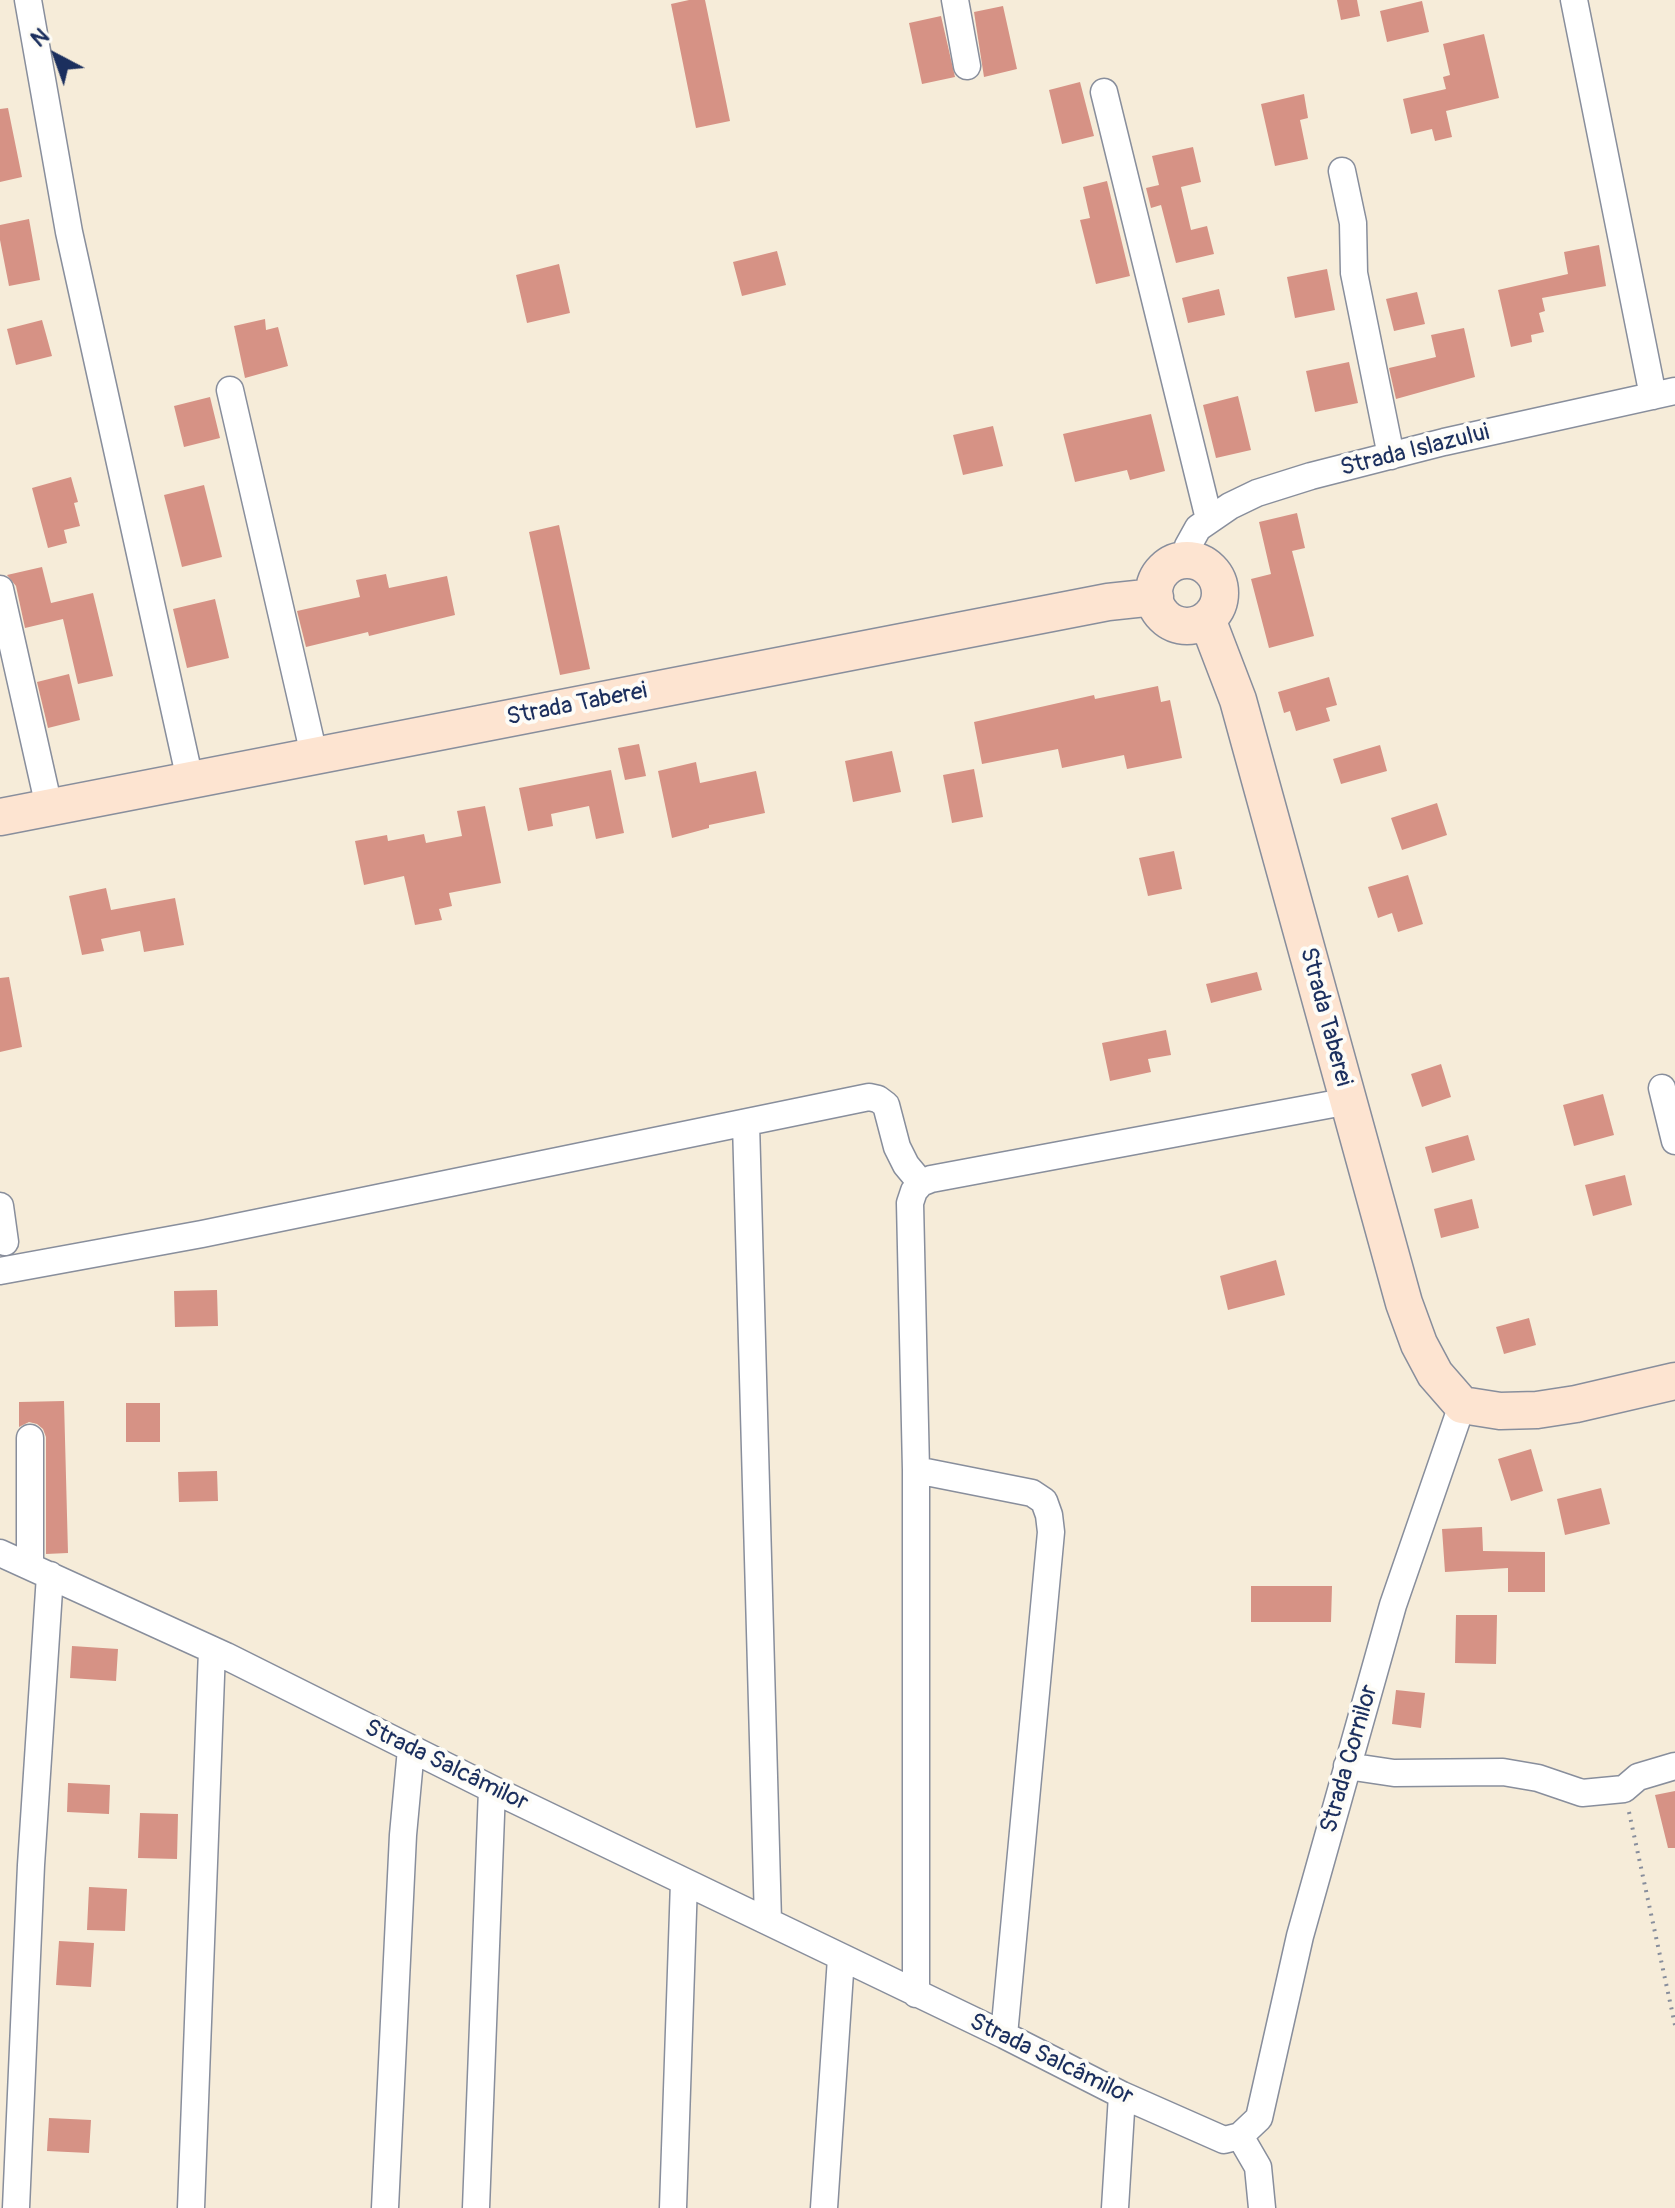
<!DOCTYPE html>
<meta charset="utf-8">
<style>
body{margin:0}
#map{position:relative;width:1675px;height:2208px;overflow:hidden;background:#f6ecd9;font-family:Pangolin,sans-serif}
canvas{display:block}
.north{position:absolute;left:16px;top:16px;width:80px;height:80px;-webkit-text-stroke:6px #fdfcf7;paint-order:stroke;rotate:319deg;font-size:22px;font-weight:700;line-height:32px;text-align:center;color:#1b2f5e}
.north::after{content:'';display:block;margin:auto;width:28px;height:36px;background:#1b2f5e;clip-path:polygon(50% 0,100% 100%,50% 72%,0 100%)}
</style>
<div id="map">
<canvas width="1675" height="2208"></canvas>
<div class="north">N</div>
</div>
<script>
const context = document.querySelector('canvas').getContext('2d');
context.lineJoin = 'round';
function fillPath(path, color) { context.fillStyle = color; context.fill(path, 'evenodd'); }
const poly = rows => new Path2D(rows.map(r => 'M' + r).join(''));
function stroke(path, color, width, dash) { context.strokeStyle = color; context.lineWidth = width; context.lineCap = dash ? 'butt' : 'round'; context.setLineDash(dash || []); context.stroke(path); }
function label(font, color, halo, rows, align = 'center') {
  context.font = font + ' Pangolin,sans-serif'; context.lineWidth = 8; context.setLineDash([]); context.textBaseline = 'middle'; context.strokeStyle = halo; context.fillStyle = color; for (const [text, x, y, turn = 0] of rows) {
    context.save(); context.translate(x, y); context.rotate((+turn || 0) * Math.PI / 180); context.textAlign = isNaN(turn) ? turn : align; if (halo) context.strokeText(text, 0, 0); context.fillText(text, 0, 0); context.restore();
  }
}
fillPath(poly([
 [689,0,705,0,730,121,696,128,671,4],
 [1337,0,1357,0,1360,16,1341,20],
 [1422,1,1429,32,1387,42,1380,11],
 [1003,6,1017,69,984,77,974,12],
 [941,16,955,77,922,84,909,23],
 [1484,34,1499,98,1446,111,1452,137,1435,141,1432,129,1411,134,1403,99,1446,89,1443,77,1450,75,1443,44],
 [1080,82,1094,136,1062,144,1049,90],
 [1304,94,1308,118,1300,120,1308,159,1275,166,1261,104],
 [8,108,22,177,0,182,0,109],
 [1193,147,1201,182,1181,187,1191,230,1207,226,1214,254,1176,263,1161,205,1151,208,1146,188,1159,185,1152,156],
 [1107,181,1130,276,1096,284,1080,220,1090,218,1083,187],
 [29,219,40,280,9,286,0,240,0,225],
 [1599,245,1606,286,1542,298,1545,311,1539,313,1544,332,1531,335,1532,342,1511,347,1498,290,1568,274,1564,252],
 [777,251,786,285,742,296,733,262],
 [559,264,570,313,527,323,516,275],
 [1327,269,1335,310,1295,318,1287,277],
 [1219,289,1225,315,1188,323,1182,298],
 [1417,292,1425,324,1394,331,1386,299],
 [265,319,266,330,278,327,288,366,245,378,234,326],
 [42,320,52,356,16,365,7,329],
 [1464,328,1475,377,1396,399,1389,368,1436,357,1431,335],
 [1349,362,1358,403,1315,412,1306,371],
 [1238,396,1251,450,1216,458,1203,405],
 [210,397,220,438,184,447,174,406],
 [1151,414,1165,471,1130,480,1127,470,1075,482,1063,434],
 [993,426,1003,466,963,475,953,435],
 [71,477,78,502,74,503,80,526,64,530,67,543,48,548,32,488],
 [204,485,222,557,182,567,164,495],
 [1297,513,1305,548,1292,551,1314,636,1269,648,1251,579,1271,574,1259,522],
 [559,525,590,669,560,675,529,532],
 [42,567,51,603,93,593,113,676,78,684,63,619,25,628,16,586,7,575],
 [386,574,389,588,447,576,455,615,369,636,368,632,306,647,297,611,360,597,356,580],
 [215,599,229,658,187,668,173,609],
 [69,674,80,720,48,728,37,682],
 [1329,677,1337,705,1326,708,1330,721,1296,731,1290,711,1284,713,1278,692],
 [1158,686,1161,702,1170,700,1182,758,1127,769,1124,755,1062,768,1058,749,982,764,974,722,1094,695,1095,699],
 [639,744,646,776,625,780,618,748],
 [1380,745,1387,771,1341,784,1333,759],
 [892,751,901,792,853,802,845,761],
 [696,762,700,783,756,771,765,813,709,825,709,828,672,838,658,771],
 [974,769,983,817,952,823,943,775],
 [611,770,624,833,596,839,589,806,551,814,553,826,528,831,519,788],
 [1437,803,1447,835,1402,850,1391,818],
 [485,806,501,883,449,893,452,906,439,909,442,920,415,925,404,876,364,885,355,841,387,835,388,841,424,834,426,843,462,836,457,811],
 [1174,851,1182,889,1148,896,1139,858],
 [1408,875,1423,924,1398,932,1392,913,1378,918,1368,887],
 [106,888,111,910,175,898,184,945,144,952,140,931,101,939,104,951,82,955,69,896],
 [1257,972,1262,990,1211,1003,1206,984],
 [9,977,22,1047,0,1052,0,978],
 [1166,1030,1171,1055,1148,1059,1151,1072,1110,1081,1102,1043],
 [1441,1064,1451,1097,1422,1107,1411,1074],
 [1603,1094,1614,1135,1574,1146,1563,1105],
 [1468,1135,1475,1160,1432,1173,1425,1147],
 [1625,1175,1632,1205,1593,1216,1585,1185],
 [1472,1199,1479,1228,1441,1238,1434,1209],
 [1276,1260,1285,1295,1228,1310,1220,1276],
 [217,1290,218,1326,175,1327,174,1291],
 [1529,1318,1536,1345,1504,1354,1496,1327],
 [64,1401,68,1553,46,1554,46,1437,43,1429,37,1424,29,1422,19,1427,19,1402],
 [126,1403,160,1403,160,1442,126,1442],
 [1531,1449,1543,1491,1511,1501,1498,1459],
 [217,1471,218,1501,179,1502,178,1472],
 [1601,1488,1610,1524,1565,1535,1557,1499],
 [1482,1527,1483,1551,1545,1552,1545,1592,1508,1592,1508,1568,1445,1572,1442,1529],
 [1251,1586,1332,1586,1331,1622,1251,1622],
 [1456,1615,1497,1615,1496,1664,1455,1663],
 [72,1646,118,1649,116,1681,70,1678],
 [1396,1690,1425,1693,1421,1728,1392,1724],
 [68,1783,110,1785,109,1814,67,1812],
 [1675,1791,1675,1848,1668,1848,1655,1795],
 [140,1813,178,1814,177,1859,138,1858],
 [89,1887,127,1889,125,1931,87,1930],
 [59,1941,94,1943,91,1987,56,1985],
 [49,2118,91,2120,89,2153,47,2151]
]), '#d69285');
const street = poly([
 [28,0,69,232,190,780],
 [955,0,967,66],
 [1574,0,1653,396],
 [1104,92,1209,519],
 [1342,171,1353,223,1354,273,1391,456],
 [230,390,314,755],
 [1184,560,1188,546,1198,528,1230,506,1257,493,1311,476,1444,442,1675,391],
 [0,589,49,807],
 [1662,1088,1675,1141],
 [746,1123,768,1921],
 [0,1206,5,1242],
 [0,1271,202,1234,869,1097,878,1099,886,1105,897,1147,906,1165,921,1183],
 [916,1470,1032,1493,1044,1501,1049,1515,1051,1532,1004,2035],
 [0,1553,226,1656,492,1789,1004,2035,1122,2095,1224,2140,1240,2136,1259,2118,1300,1936,1393,1605,1462,1405],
 [30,1565,30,1438],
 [1347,1766,1394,1773,1503,1772,1538,1778,1582,1793,1624,1789,1638,1777,1675,1766],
 [916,1994,916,1470,910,1203,914,1191,921,1183,931,1179,1349,1101],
 [1240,2136,1258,2167,1262,2208],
 [16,2208,31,1865,50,1575],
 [191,2208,212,1650],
 [385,2208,403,1835,411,1749],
 [476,2208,492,1789],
 [673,2208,684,1882],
 [824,2208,841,1958],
 [1115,2208,1122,2095]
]);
const secondary = poly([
 '1154 593a33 33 0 1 1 66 0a33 33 0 1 1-66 0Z',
 [1207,619,1238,700,1404,1303,1419,1344,1435,1374,1462,1405,1500,1411,1537,1410,1576,1404,1675,1381],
 [0,817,1108,602,1155,597]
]);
stroke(street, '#888e9c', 29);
stroke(secondary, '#888e9c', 39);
stroke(poly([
 [1629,1812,1675,2025]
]), '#888e9c', 4, [2, 6]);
stroke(street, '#fff', 26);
stroke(secondary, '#fde4d1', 36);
label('24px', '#1b2f5e', '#fdfcf7', [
 ["Strada Islazului",1415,451,-14],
 ["Strada Taberei",577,705,-11],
 ["Strada Taberei",1325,1017,75],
 ["Strada Cornilor",1350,1759,-74],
 ["Strada Salcâmilor",446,1766,26],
 ["Strada Salcâmilor",1051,2060,26]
]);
</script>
